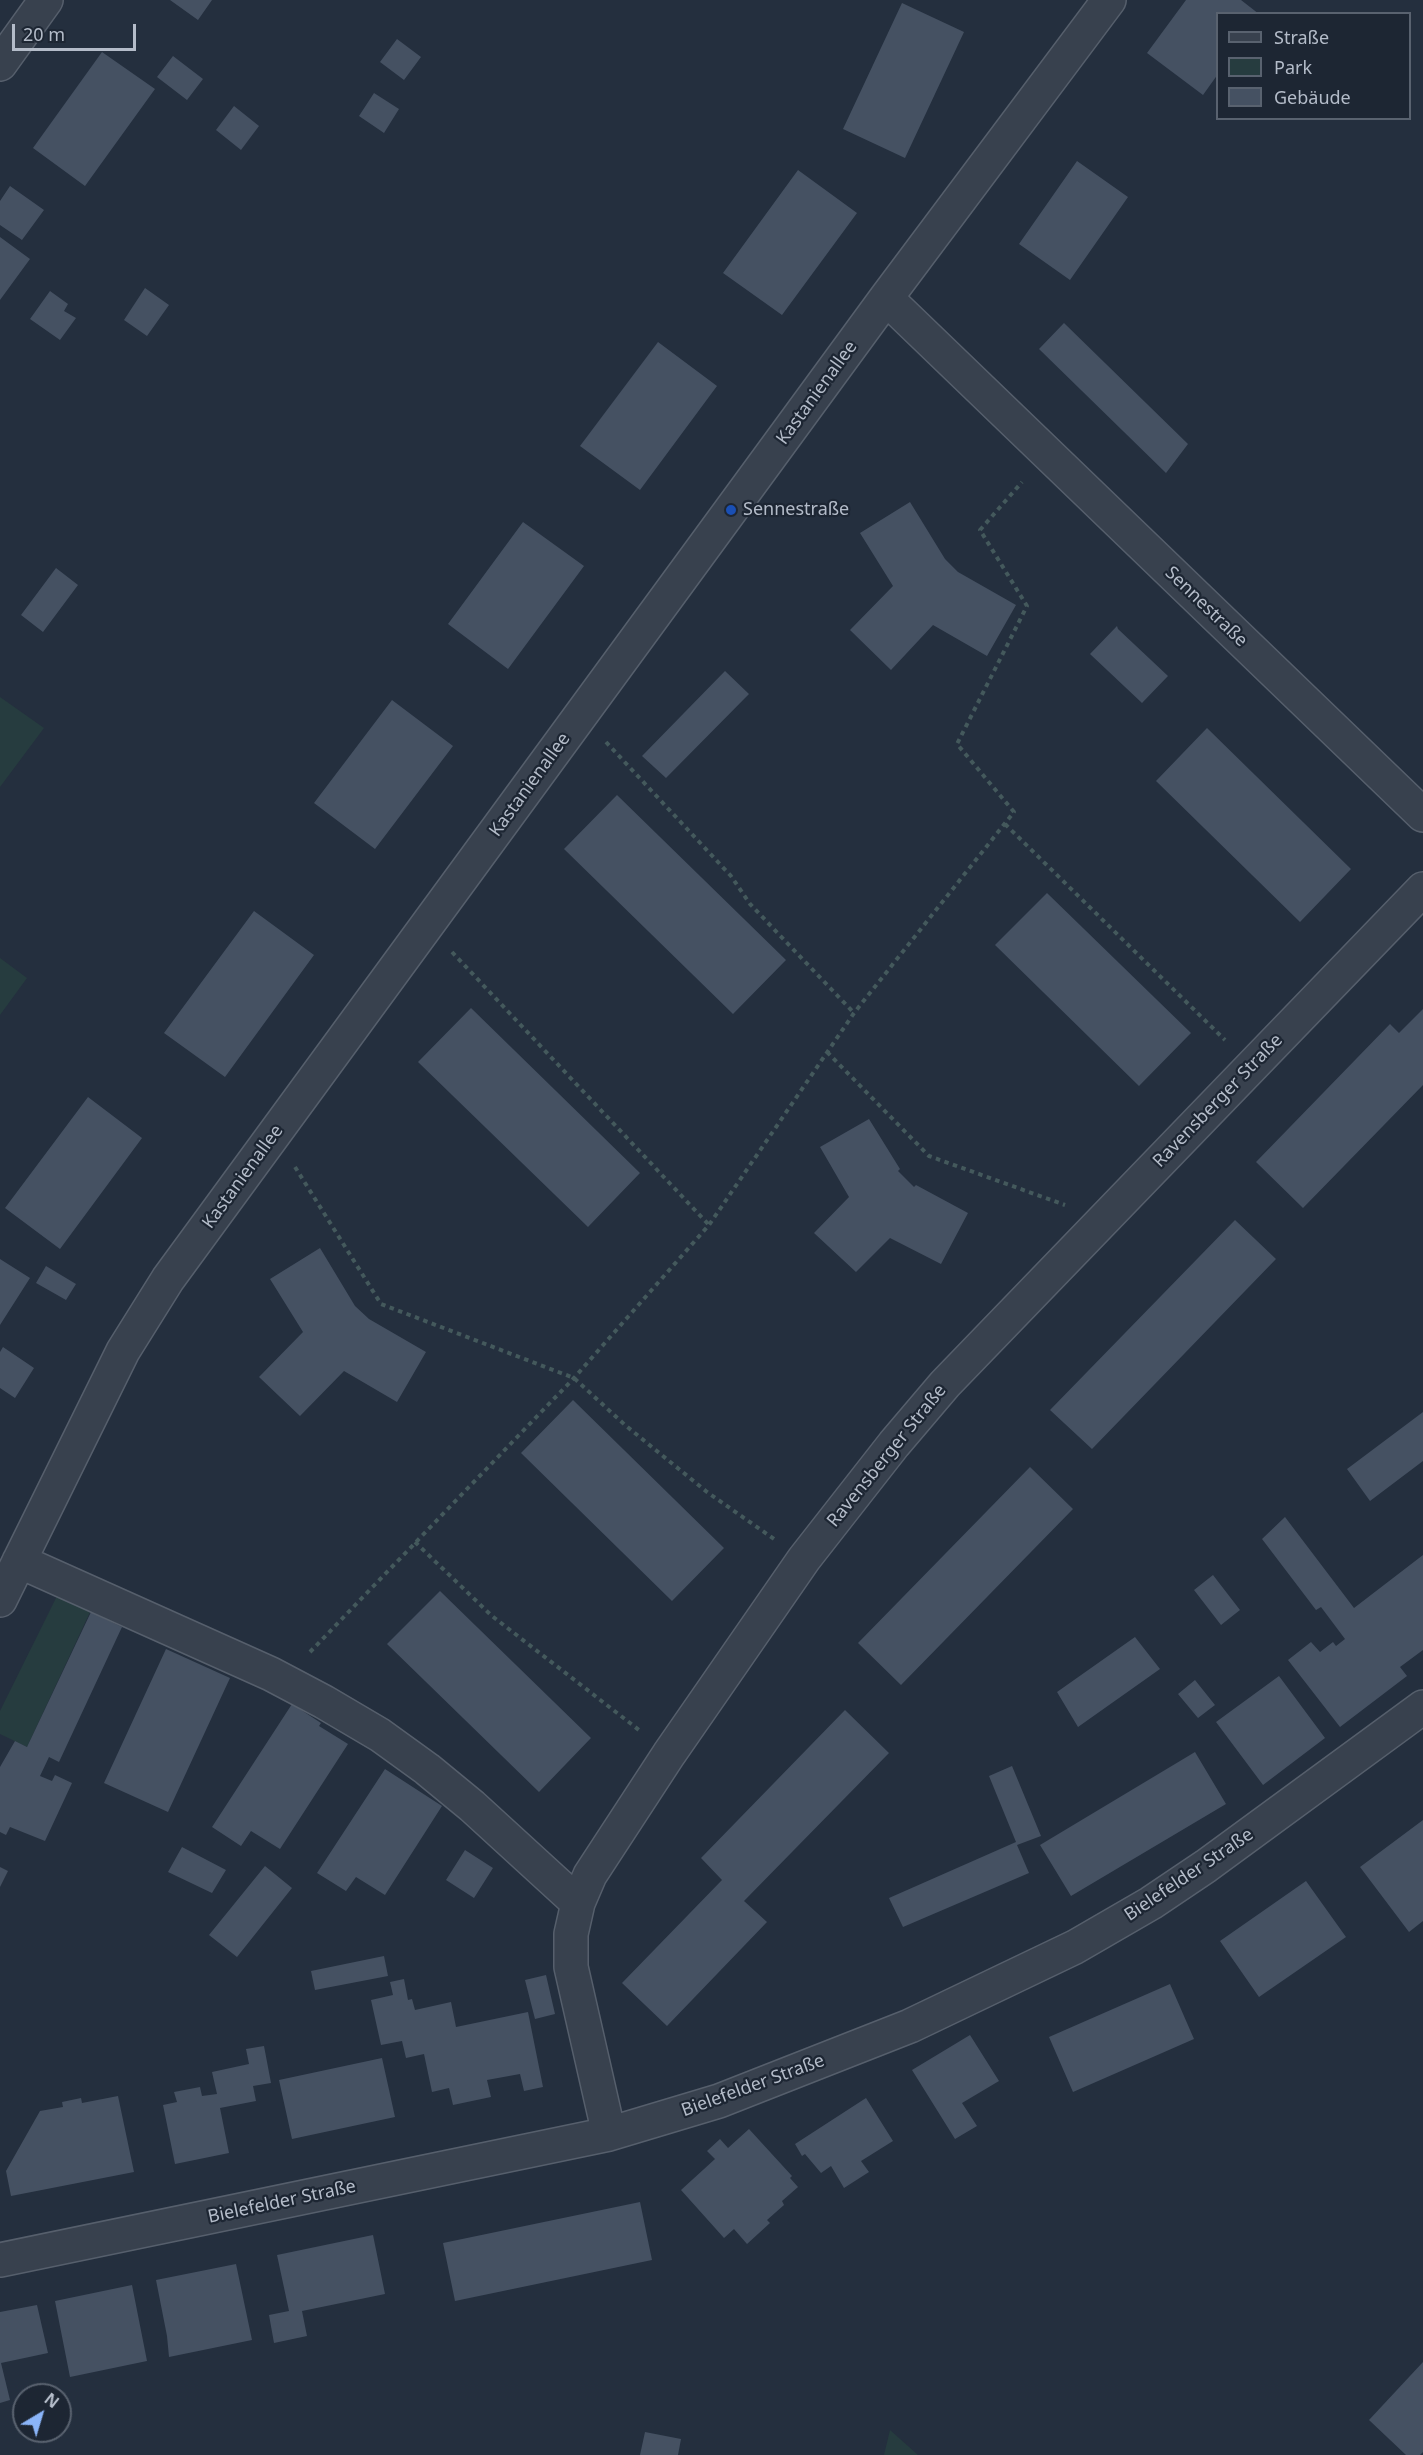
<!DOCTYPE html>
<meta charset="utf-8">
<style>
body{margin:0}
#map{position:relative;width:1423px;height:2455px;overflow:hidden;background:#242f3e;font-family:"Noto Sans",sans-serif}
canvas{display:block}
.legend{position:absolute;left:1216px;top:12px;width:195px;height:108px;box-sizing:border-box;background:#1d2633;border:2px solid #59626f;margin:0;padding:8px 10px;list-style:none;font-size:18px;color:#b4bcc9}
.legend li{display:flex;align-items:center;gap:12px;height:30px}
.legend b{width:30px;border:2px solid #59626f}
.north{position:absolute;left:12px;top:2383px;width:60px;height:60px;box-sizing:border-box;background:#1d2633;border:2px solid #59626f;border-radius:50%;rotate:38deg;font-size:16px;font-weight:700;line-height:24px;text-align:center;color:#b4bcc9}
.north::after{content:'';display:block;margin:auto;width:21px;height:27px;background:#8ab4f8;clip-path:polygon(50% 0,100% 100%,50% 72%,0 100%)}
.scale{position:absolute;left:12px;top:24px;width:124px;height:27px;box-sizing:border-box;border:3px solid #b4bcc9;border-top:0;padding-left:8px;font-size:18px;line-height:21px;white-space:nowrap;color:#b4bcc9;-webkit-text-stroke:4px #1d2633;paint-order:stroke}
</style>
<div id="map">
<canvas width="1423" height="2455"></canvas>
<ul class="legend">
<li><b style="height:8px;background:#38414e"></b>Straße</li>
<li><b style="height:16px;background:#263c3f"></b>Park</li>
<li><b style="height:16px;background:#455162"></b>Gebäude</li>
</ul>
<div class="north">N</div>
<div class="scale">20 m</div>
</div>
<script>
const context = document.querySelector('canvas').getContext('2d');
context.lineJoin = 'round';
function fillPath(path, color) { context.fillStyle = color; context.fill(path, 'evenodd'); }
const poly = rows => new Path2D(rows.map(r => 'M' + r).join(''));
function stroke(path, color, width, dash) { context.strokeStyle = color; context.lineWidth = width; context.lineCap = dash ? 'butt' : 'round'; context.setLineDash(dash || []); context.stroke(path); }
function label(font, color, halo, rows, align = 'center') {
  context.font = font + ' "Noto Sans",sans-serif'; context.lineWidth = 4.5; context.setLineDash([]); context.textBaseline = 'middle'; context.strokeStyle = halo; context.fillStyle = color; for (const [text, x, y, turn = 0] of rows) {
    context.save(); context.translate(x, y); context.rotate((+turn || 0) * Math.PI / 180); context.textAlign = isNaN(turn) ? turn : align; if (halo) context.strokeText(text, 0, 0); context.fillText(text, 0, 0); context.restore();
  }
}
fillPath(poly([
 [0,697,44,728,0,787],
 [0,958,27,978,0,1015],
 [57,1596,91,1610,27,1747,0,1734,0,1711],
 [890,2430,918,2455,884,2455]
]), '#263c3f');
fillPath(poly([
 [170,0,212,0,198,20],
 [1186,0,1241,0,1259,14,1218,14,1218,74,1203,95,1147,53],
 [902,3,964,32,905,158,843,129],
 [397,39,421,57,404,80,380,62],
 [102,52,155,89,85,186,33,148],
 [173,56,203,79,187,100,157,77],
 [374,93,399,109,384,133,359,116],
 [234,106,259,126,241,150,216,130],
 [1077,161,1128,197,1070,280,1019,244],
 [798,170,857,213,782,315,723,273],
 [10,186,44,210,22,240,0,225,0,201],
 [0,237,30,259,0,300],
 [145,288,169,305,147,336,124,320],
 [50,291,68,304,64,311,76,318,60,340,30,319],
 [1064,323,1188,444,1166,473,1039,349],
 [658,342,717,386,640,490,580,446],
 [910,502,945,559,958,572,1016,605,987,656,933,625,891,670,850,630,893,586,860,533],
 [523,522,584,566,508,669,448,624],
 [56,568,78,585,43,632,21,615],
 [1117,626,1118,629,1168,676,1142,703,1090,654],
 [725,671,749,694,666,778,642,756],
 [392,700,453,746,375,849,314,803],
 [1207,728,1351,869,1300,922,1156,781],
 [617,795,786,960,733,1014,564,849],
 [1047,893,1191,1033,1139,1086,995,945],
 [254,911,314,955,225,1077,164,1033],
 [471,1008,640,1173,588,1227,418,1062],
 [1423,1009,1423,1085,1303,1208,1256,1162,1390,1024,1399,1033],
 [88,1097,142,1138,60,1249,5,1208],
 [869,1119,900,1169,898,1171,914,1187,916,1185,968,1213,941,1264,890,1238,856,1272,814,1233,849,1197,820,1147],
 [1235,1220,1276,1259,1092,1449,1050,1410],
 [320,1248,355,1306,369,1319,426,1352,397,1402,344,1371,300,1416,259,1377,303,1332,270,1279],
 [0,1259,30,1278,0,1325],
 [46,1266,76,1284,66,1300,36,1283],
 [3,1347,34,1368,15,1398,0,1388,0,1352],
 [573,1400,724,1548,672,1601,521,1453],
 [1423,1412,1423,1461,1370,1501,1347,1469],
 [1030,1467,1073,1509,901,1685,858,1643],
 [1285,1517,1354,1608,1423,1555,1423,1650,1400,1667,1407,1676,1340,1727,1288,1660,1311,1642,1320,1652,1333,1642,1336,1646,1345,1639,1321,1607,1316,1610,1262,1539],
 [1213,1575,1240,1610,1221,1625,1194,1590],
 [440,1591,591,1738,539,1792,387,1644],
 [91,1612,122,1627,59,1762,49,1757,40,1776,52,1781,55,1775,72,1783,45,1841,10,1827,6,1835,0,1832,0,1767,15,1741,27,1747],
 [1135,1637,1160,1669,1078,1727,1057,1692],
 [166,1649,230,1678,168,1812,104,1783],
 [1279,1676,1325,1738,1263,1785,1216,1722],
 [1195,1680,1215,1705,1198,1718,1178,1694],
 [292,1704,321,1723,319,1726,348,1744,280,1849,251,1831,241,1846,212,1827],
 [845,1710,889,1753,744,1901,767,1922,667,2026,622,1983,722,1880,701,1858],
 [1195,1752,1226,1804,1071,1896,1040,1845],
 [1012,1766,1041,1836,1017,1845,1029,1873,903,1927,889,1898,1016,1842,989,1776],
 [385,1769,442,1806,385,1895,356,1877,346,1891,317,1873],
 [1423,1820,1423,1921,1409,1932,1360,1867],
 [182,1847,226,1870,212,1893,168,1872],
 [465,1850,493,1868,474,1898,446,1880],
 [265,1866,292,1888,237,1957,209,1935],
 [0,1867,8,1871,0,1887],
 [1306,1881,1346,1937,1259,1997,1220,1941],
 [384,1956,388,1976,315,1990,311,1971],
 [546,1975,555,2014,535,2019,525,1980],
 [404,1979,408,2000,412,1999,415,2010,451,2002,456,2027,528,2012,543,2087,524,2091,520,2074,487,2080,491,2097,453,2105,449,2088,432,2092,424,2054,406,2058,402,2041,381,2045,371,2000,393,1995,390,1982],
 [1170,1984,1194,2039,1073,2092,1049,2037],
 [970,2035,999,2081,962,2103,977,2126,955,2139,912,2070],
 [264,2046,271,2083,253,2086,256,2101,220,2108,229,2153,175,2164,163,2105,177,2102,174,2092,200,2087,202,2096,217,2094,212,2072,249,2064,246,2049],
 [382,2058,395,2117,292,2139,279,2080],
 [118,2096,134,2172,11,2196,6,2171,40,2111,63,2107,62,2102,81,2098,82,2103],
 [866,2098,893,2141,861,2161,869,2172,844,2188,831,2166,821,2173,805,2154,802,2156,795,2144],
 [749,2129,792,2176,790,2178,798,2187,782,2201,784,2205,767,2220,770,2223,747,2244,734,2229,724,2238,681,2190,715,2159,707,2151,720,2139,728,2148],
 [640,2202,652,2260,455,2301,443,2243],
 [373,2235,385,2294,302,2311,307,2336,274,2343,269,2315,289,2311,277,2255],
 [236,2264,252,2340,169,2357,167,2336,156,2280],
 [132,2285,147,2361,70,2377,55,2301],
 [37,2305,48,2353,1,2363,10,2400,0,2403,0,2312],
 [1423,2362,1423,2452,1420,2455,1406,2455,1369,2420],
 [645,2432,681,2439,678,2455,640,2455]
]), '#455162');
const minor = poly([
 [0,64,46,0],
 [886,298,1423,815],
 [19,1561,271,1674,324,1702,380,1735,427,1769,472,1806,578,1903],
 [0,1600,123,1351,168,1279,886,298,1109,0],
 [609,2134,571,1967,571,1934,578,1903,590,1875,669,1754,804,1559,894,1444,945,1384,1423,889],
 [0,2260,609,2134,719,2101,910,2026,1075,1947,1151,1903,1206,1866,1423,1707]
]);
stroke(minor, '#565f6c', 36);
stroke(poly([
 [606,742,731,876,750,904,854,1013],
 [1005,824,1225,1040],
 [452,952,709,1225],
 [827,1052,929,1156,1065,1205],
 [295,1167,381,1304,574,1378,625,1425,707,1492,774,1539],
 [415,1542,492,1616,639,1730],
 [310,1652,574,1378,709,1225,854,1013,1014,812,957,744,1027,606,980,530,1022,482]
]), '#44595c', 4, [4.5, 4.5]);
stroke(minor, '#38414e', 33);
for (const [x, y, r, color] of [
 [731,510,6,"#1a4fb4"]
]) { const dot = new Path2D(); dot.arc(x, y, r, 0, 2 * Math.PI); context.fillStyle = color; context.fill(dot); stroke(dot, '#1d2633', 2); }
label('18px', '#b4bcc9', '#1d2633', [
 ["Kastanienallee",817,393,-54],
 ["Sennestraße",1206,607,44],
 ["Kastanienallee",530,785,-54],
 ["Ravensberger Straße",1218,1101,-46],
 ["Kastanienallee",243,1177,-54],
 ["Ravensberger Straße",887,1456,-51],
 ["Bielefelder Straße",1189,1875,-34],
 ["Bielefelder Straße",753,2086,-20],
 ["Bielefelder Straße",282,2202,-12]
]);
label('18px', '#b4bcc9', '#1d2633', [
 ["Sennestraße",743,510]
], 'left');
</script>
